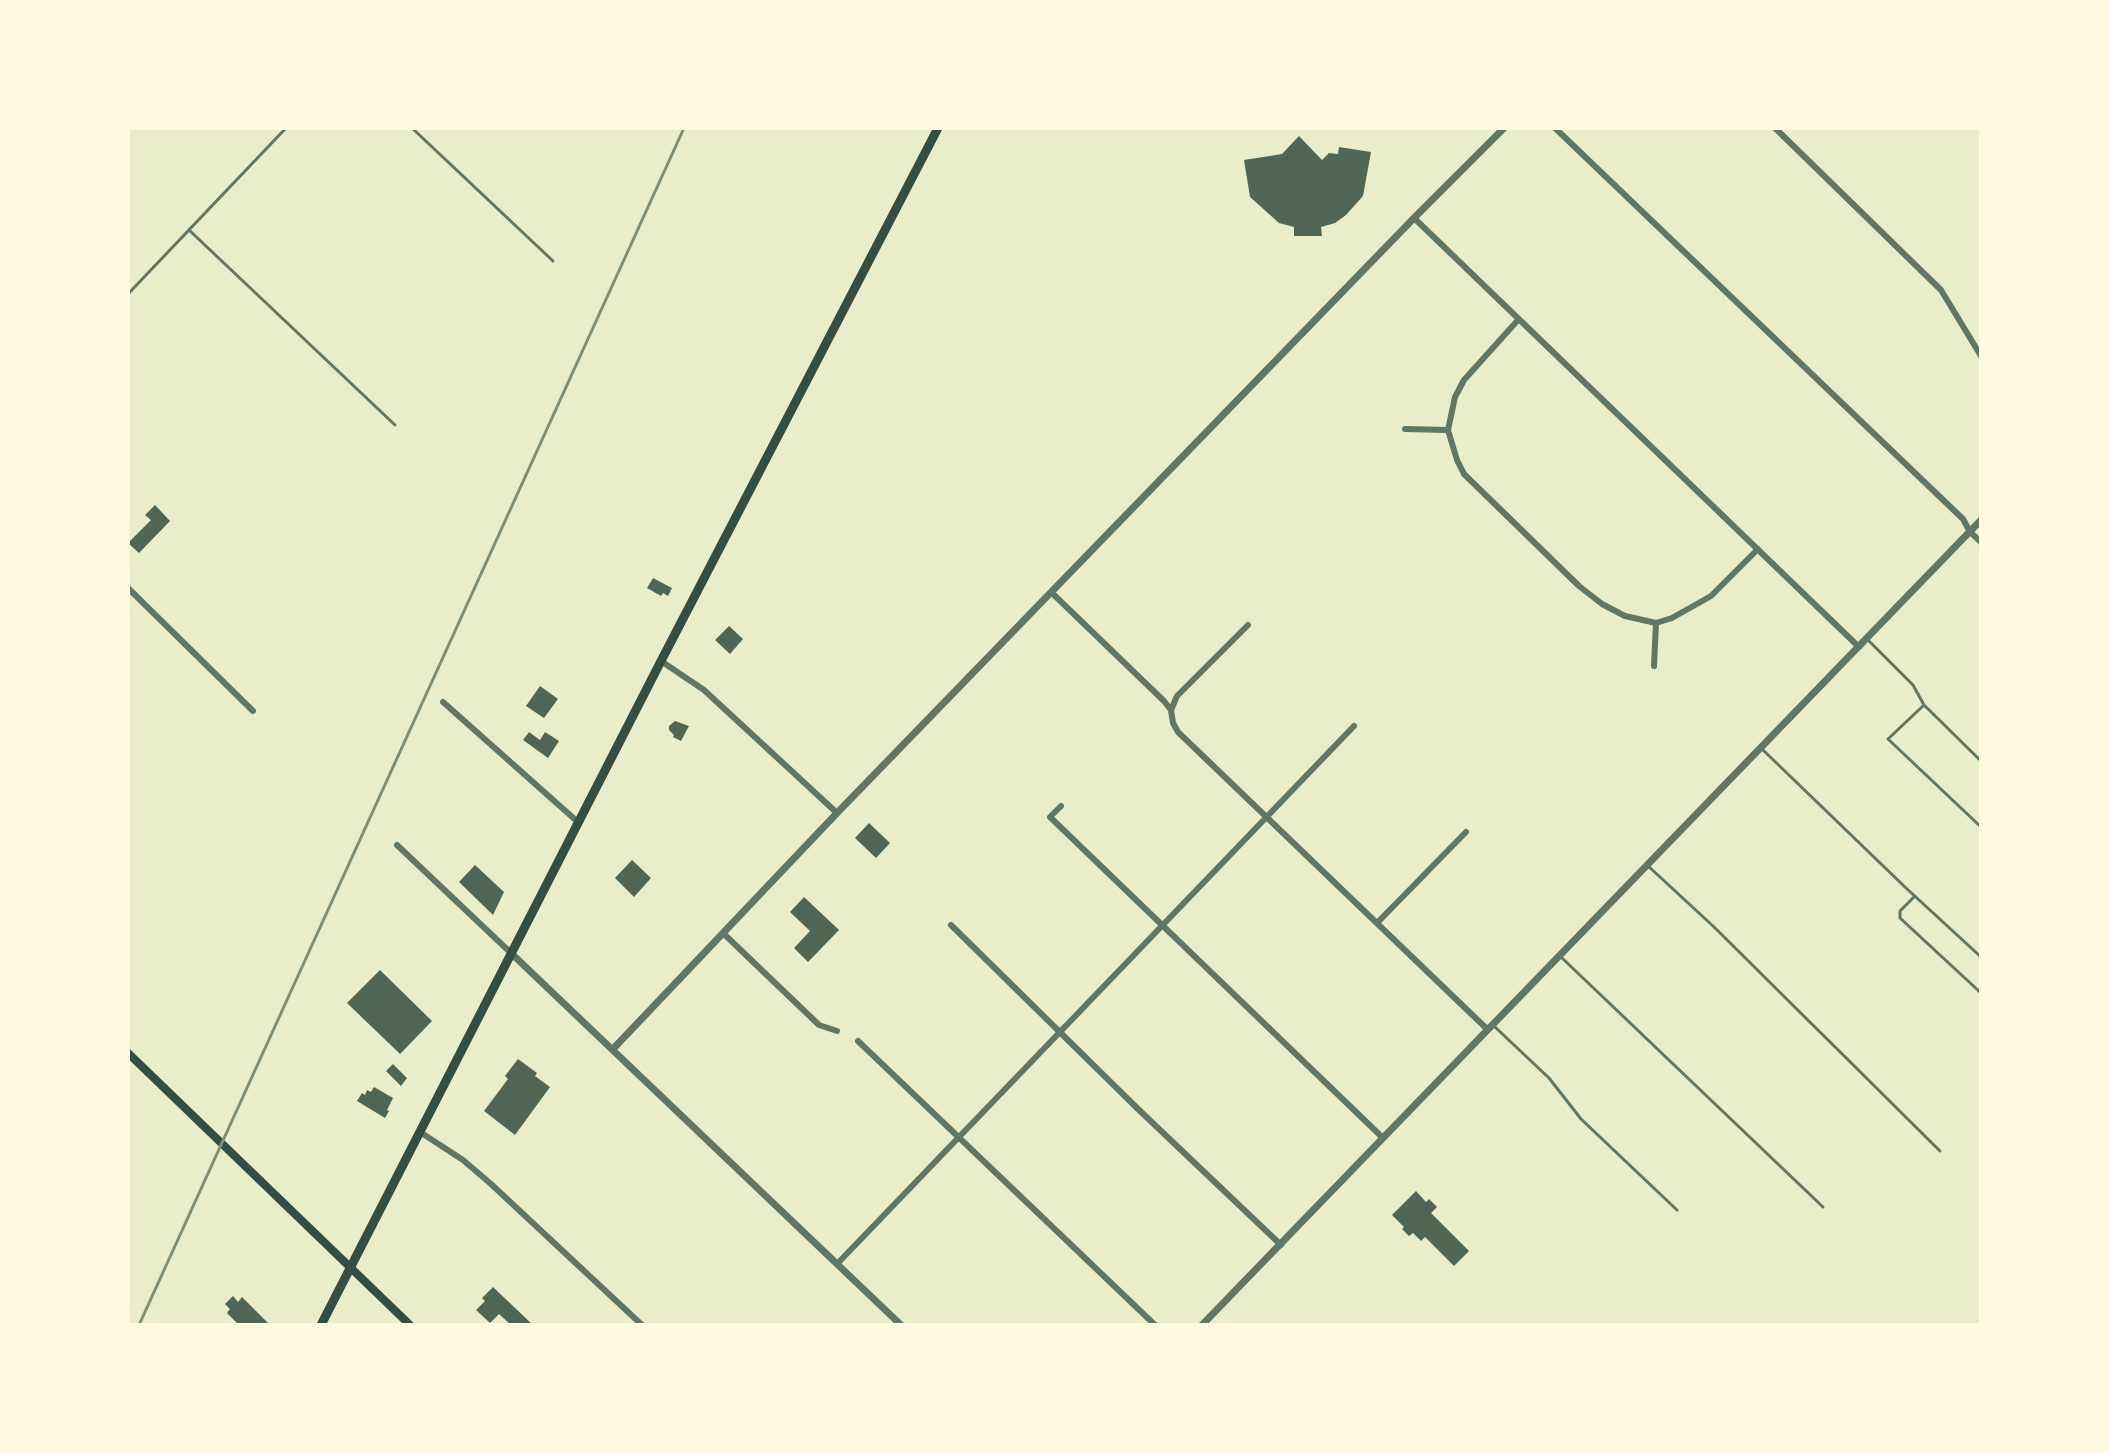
<!DOCTYPE html>
<style>
body{margin:0}
#map{position:relative;width:2109px;height:1453px;overflow:hidden;background:#e9edc9;font-family:"PT Sans",sans-serif}
canvas{display:block}
.frame{position:absolute;inset:0;border:130px solid #fefae0;pointer-events:none}
</style>
<div id="map">
<canvas width="2109" height="1453"></canvas>
<div class="frame"></div>
</div>
<script>
const context = document.querySelector('canvas').getContext('2d');
context.lineJoin = 'round';
function fillPath(path, color) { context.fillStyle = color; context.fill(path, 'evenodd'); }
const poly = rows => new Path2D(rows.map(r => 'M' + r).join(''));
function stroke(path, color, width, dash) { context.strokeStyle = color; context.lineWidth = width; context.lineCap = dash ? 'butt' : 'round'; context.setLineDash(dash || []); context.stroke(path); }
fillPath(poly([
 [1299,136,1322,160,1329,153,1338,154,1339,147,1371,152,1363,196,1346,215,1335,223,1321,227,1322,236,1294,236,1294,227,1279,223,1250,197,1244,160,1282,154],
 [155,505,170,521,139,553,128,543,151,520,145,515],
 [653,578,672,588,668,596,663,593,661,596,647,588],
 [729,626,743,639,730,654,715,640],
 [540,686,558,699,544,718,526,706],
 [675,721,689,726,681,741,673,737,674,735,669,730,669,726],
 [529,732,540,740,545,732,559,741,548,758,523,740],
 [869,823,890,843,876,858,855,838],
 [632,860,651,878,634,897,615,878],
 [475,865,504,892,493,915,459,882],
 [804,897,839,930,808,962,794,948,810,931,790,912],
 [380,970,432,1021,400,1054,347,1003],
 [518,1059,537,1073,535,1076,550,1087,515,1135,484,1111,508,1079,505,1076],
 [393,1064,407,1078,401,1086,386,1071],
 [374,1087,393,1098,387,1110,389,1111,385,1118,357,1101,362,1093,365,1095,367,1090,371,1092],
 [1416,1191,1426,1202,1429,1199,1437,1207,1431,1213,1469,1251,1454,1266,1425,1237,1421,1241,1413,1233,1409,1236,1402,1229,1404,1227,1392,1215],
 [493,1287,533,1325,511,1325,499,1314,490,1323,476,1310,485,1301,482,1298],
 [233,1296,238,1302,242,1297,270,1325,239,1325,227,1313,230,1309,225,1304]
]), '#4f6655');
stroke(poly([
 [412,128,553,261],
 [189,230,395,425],
 [128,294,286,128],
 [1867,639,1913,685,1924,705,1981,761],
 [1924,705,1888,739,1981,827],
 [1763,750,1906,888,1981,957],
 [1647,865,1713,926,1940,1151],
 [1915,896,1900,911,1900,918,1981,993],
 [1562,958,1823,1207],
 [1495,1027,1549,1078,1581,1119,1677,1210]
]), '#617663', 3);
stroke(poly([
 [1555,128,1963,519,1970,532,1981,542],
 [1775,128,1941,290,1981,356],
 [1414,218,1859,647],
 [1518,320,1464,380,1455,397,1448,430,1457,460,1464,474,1579,586,1602,604,1625,616,1656,623,1672,618,1711,596,1758,549],
 [1405,429,1448,430],
 [128,588,253,711],
 [1052,593,1164,701,1171,710,1173,723,1178,732,1487,1029],
 [661,661,704,690,837,813],
 [1654,666,1656,623],
 [443,702,579,823],
 [1171,710,1177,696,1248,625],
 [1061,806,1050,817,1383,1138],
 [397,845,512,954],
 [1378,922,1466,832],
 [951,925,1138,1109,1281,1245],
 [724,934,819,1025,837,1031],
 [858,1041,1155,1325],
 [420,1132,463,1160,491,1184,642,1325],
 [837,1264,1354,726]
]), '#617663', 6);
stroke(poly([
 [512,954,901,1325],
 [613,1049,837,813,1414,218,1504,128],
 [1202,1325,1981,520]
]), '#617663', 7);
stroke(poly([
 [128,1053,410,1325]
]), '#344e41', 8);
stroke(poly([
 [321,1325,661,661,938,128]
]), '#344e41', 9);
stroke(poly([
 [139,1325,684,128]
]), '#7c8e77', 3);
</script>
